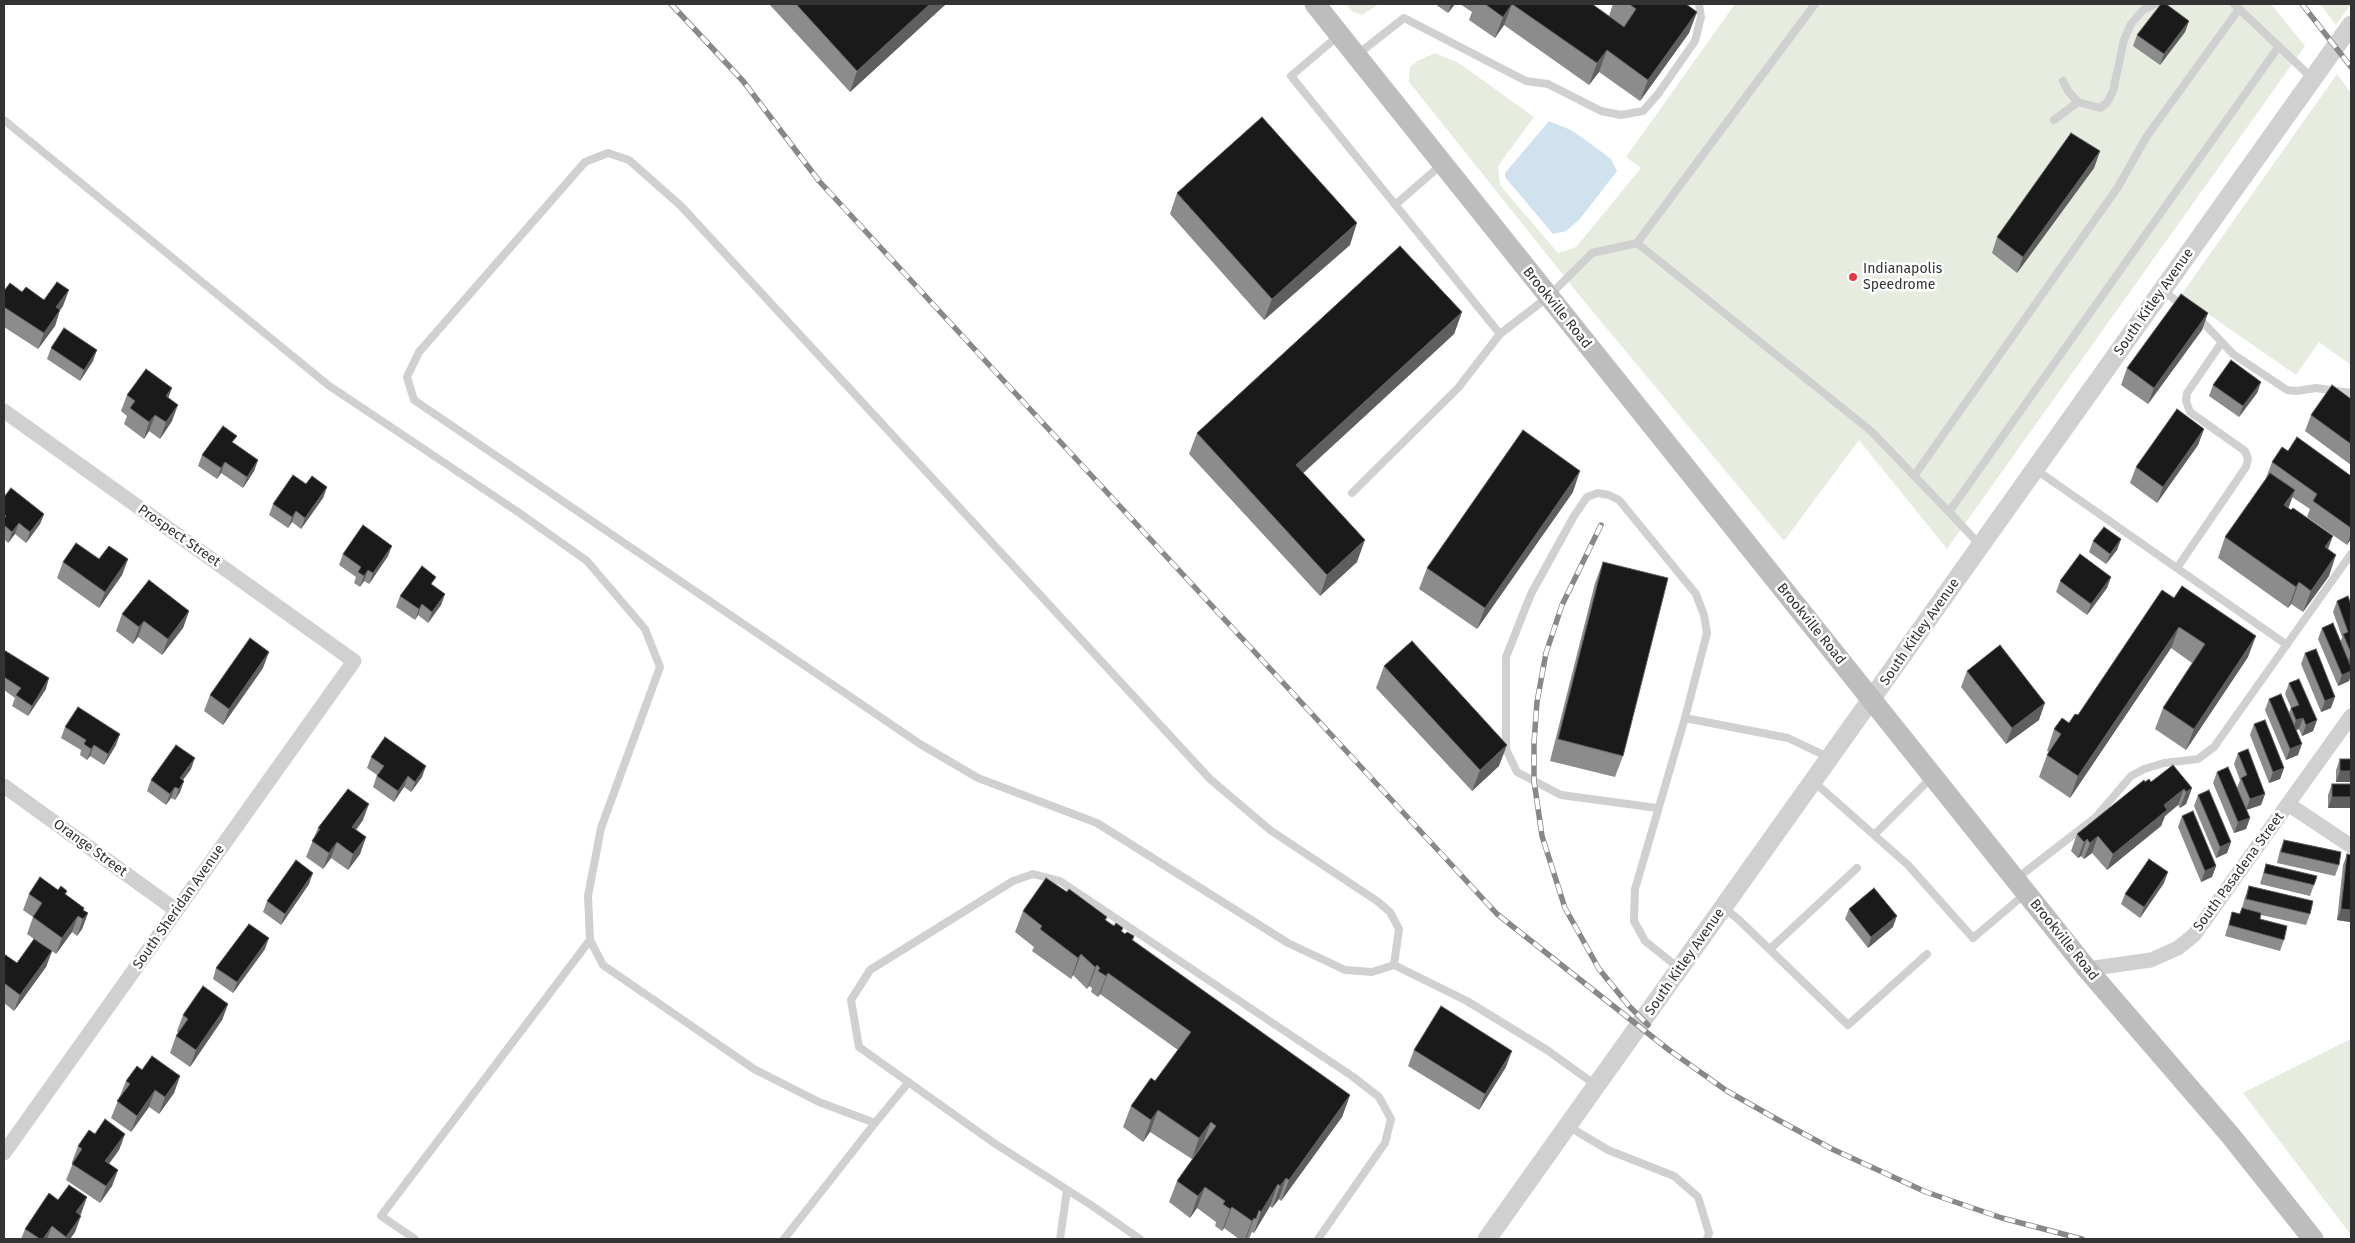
<!DOCTYPE html>
<style>
body{margin:0}
#map{position:relative;width:2355px;height:1243px;overflow:hidden;background:#fff;font-family:"Fira Sans",sans-serif}
canvas{display:block}
.frame{position:absolute;inset:0;border:5px solid #333;pointer-events:none}
</style>
<div id="map">
<canvas width="2355" height="1243"></canvas>
<div class="frame"></div>
</div>
<script>
const context = document.querySelector('canvas').getContext('2d');
context.lineJoin = 'round';
function fillPath(path, color) { context.fillStyle = color; context.fill(path, 'evenodd'); }
const poly = rows => new Path2D(rows.map(r => 'M' + r).join(''));
function stroke(path, color, width, dash) { context.strokeStyle = color; context.lineWidth = width; context.lineCap = dash ? 'butt' : 'round'; context.setLineDash(dash || []); context.stroke(path); }
function label(font, color, halo, rows, align = 'center') {
  context.font = font + ' "Fira Sans",sans-serif'; context.lineWidth = 5; context.setLineDash([]); context.textBaseline = 'middle'; context.strokeStyle = halo; context.fillStyle = color; for (const [text, x, y, turn = 0] of rows) {
    context.save(); context.translate(x, y); context.rotate((+turn || 0) * Math.PI / 180); context.textAlign = isNaN(turn) ? turn : align; if (halo) context.strokeText(text, 0, 0); context.fillText(text, 0, 0); context.restore();
  }
}
fillPath(poly([
 [1346,4,1379,4,1362,15,1352,11],
 [1735,4,2271,4,2305,46,1947,549,1859,440,1784,541,1584,301,1409,82,1410,67,1417,61,1435,53,1459,63,1534,117,1498,166,1500,185,1558,253,1576,247,1641,168,1626,157],
 [2320,4,2351,4,2336,25],
 [2337,74,2351,93,2351,365,2319,342,2296,375,2181,295],
 [2351,1039,2351,1235,2243,1093]
]), '#e6ecdf');
fillPath(poly([
 [1549,121,1571,130,1591,144,1611,159,1617,171,1579,220,1566,231,1553,234,1505,177,1505,173]
]), '#cfe2ee');
stroke(poly([
 [1815,4,1637,243,1871,431,1949,512],
 [2234,4,2313,79],
 [1338,36,1291,76,1500,334,1548,297,1592,253,1637,243],
 [1358,54,1404,18,1526,81,1548,84,1601,111,1621,115,1643,111,1658,94,1695,41,1701,17,1699,4],
 [2063,81,2068,91,2078,102,2100,108,2107,103,2113,91,2124,40,2131,24,2143,10,2155,4],
 [4,120,328,385,518,512,587,561,645,629,660,667,601,828,588,896,590,940,603,965,754,1069,819,1102,875,1123,908,1083],
 [2054,120,2078,102],
 [1395,205,1441,165],
 [2163,291,2184,306],
 [2197,316,2233,354,2287,390,2296,391,2316,388,2351,393],
 [2035,469,2287,645],
 [1914,476,2118,187,2147,136,2239,9],
 [1352,493,1458,388,1500,334],
 [1981,546,1949,512,2279,46],
 [2177,568,2246,467,2248,459,2245,451,2190,412,2186,401,2187,393,2222,342],
 [1813,781,1908,865,1973,938,2025,894],
 [1657,808,1561,795,1517,772,1506,749,1506,657,1531,594,1574,516,1587,497,1598,493,1609,495,1619,500,1696,594,1704,615,1707,633,1685,718,1788,738,1828,757],
 [1875,834,1932,777],
 [2016,879,2095,818,2131,776,2144,769,2164,763,2198,759,2214,747,2351,554],
 [1724,908,1738,919,1848,1025,1927,954],
 [1770,949,1857,868],
 [1394,965,1399,929,1390,912,1377,901,1270,830,1210,779,681,206,629,160,608,153,585,162,419,352,407,377,414,400,920,744,978,778,1097,823,1288,943,1345,970,1372,972,1394,965,1467,1001,1547,1050,1597,1086],
 [1680,969,1645,941,1634,921,1635,889,1685,718],
 [1568,1126,1608,1150,1674,1176,1698,1197,1709,1233,1707,1239],
 [415,1239,381,1216,590,940],
 [784,1239,875,1123],
 [1060,1239,1067,1190],
 [1140,1239,1091,1205,994,1143,859,1047,851,1000,870,970,1013,881,1033,874,1060,881,1352,1076,1379,1097,1391,1119,1385,1143,1318,1239]
]), '#d0d0d0', 8);
stroke(poly([
 [4,411,354,661,4,1153],
 [4,786,176,910],
 [2288,804,2351,846],
 [2087,969,2151,960,2178,948,2194,935,2351,716]
]), '#d0d0d0', 15);
stroke(poly([
 [1487,1239,2351,25]
]), '#d0d0d0', 19);
stroke(poly([
 [1315,4,2087,969,2231,1136,2313,1239]
]), '#bdbdbd', 21);
const rail = poly([
 [671,4,743,81,819,181,1497,914,1669,1050,1727,1091,1780,1121,1832,1149,1926,1192,2002,1218,2082,1239],
 [2302,4,2351,67],
 [1601,525,1562,605,1546,653,1537,702,1534,743,1534,781,1542,836,1565,908,1599,969,1629,1006,1648,1025]
]);
stroke(rail, '#888', 5.5);
stroke(rail, '#fff', 4, [11]);
fillPath(poly([
 [769,4,946,4,850,92],
 [1435,4,1455,4,1448,13],
 [1460,4,1592,4,1609,16,1613,4,1686,4,1697,12,1689,33,1640,101,1599,72,1589,85,1504,25,1495,38,1469,20,1472,12],
 [2189,21,2185,32,2160,65,2133,46,2137,35],
 [2100,151,2094,168,2017,273,1992,253,1997,237],
 [1177,193,1350,245,1264,320,1170,214],
 [4,291,22,292,63,306,60,310,55,326,38,349,4,327],
 [1462,312,1454,334,1303,473,1357,562,1320,596,1189,454,1197,433],
 [2208,313,2202,330,2148,404,2121,385,2127,368],
 [51,348,93,361,80,381,47,359],
 [2261,382,2257,393,2239,417,2209,396,2213,385],
 [127,395,168,398,172,421,160,439,149,431,144,439,124,424,127,416,121,411],
 [2351,399,2351,465,2305,431,2311,415],
 [2204,429,2198,445,2157,503,2130,483,2136,467],
 [234,443,258,460,254,471,243,488,221,473,217,479,198,466,202,455],
 [2288,451,2351,476,2351,539,2347,545,2307,517,2310,509,2292,497,2288,508,2328,549,2329,576,2303,612,2291,604,2288,608,2218,558,2225,537,2267,479,2266,478,2272,462],
 [306,484,327,487,323,498,301,529,292,522,288,528,269,515,273,504],
 [1573,492,1477,629,1419,589,1427,568],
 [4,497,44,514,40,524,26,543,15,534,8,543,4,539],
 [2121,539,2117,550,2106,564,2089,552,2093,541],
 [343,554,388,556,369,584,364,581,360,587,354,583,356,577,339,565],
 [99,559,128,559,122,575,99,608,57,578,63,562],
 [1603,562,1623,756,1615,777,1550,761,1595,583],
 [2111,577,2107,588,2087,615,2056,592,2060,581],
 [433,585,445,594,441,605,428,623,418,615,415,620,396,607,400,596],
 [2174,598,2248,657,2186,750,2155,729,2163,708,2192,663,2171,648,2070,798,2039,777,2047,755,2049,752,2047,751,2054,729,2069,723,2078,715],
 [2337,601,2351,605,2351,663,2350,663,2351,667,2351,674,2349,681,2338,686,2318,639,2322,628,2341,641,2342,637,2333,612],
 [189,611,183,628,162,655,138,637,133,644,116,631,122,614],
 [4,651,46,689,28,716,12,706,15,698,4,690],
 [2305,653,2331,708,2321,712,2301,664],
 [1384,666,1499,766,1472,791,1376,688],
 [263,668,223,725,204,711,210,695],
 [1967,671,2039,720,2006,744,1961,687],
 [2289,683,2317,720,2313,731,2302,736,2299,729,2296,730,2298,755,2286,760,2265,710,2269,699,2289,713,2291,708,2285,694],
 [2254,724,2284,768,2280,779,2269,783,2250,735],
 [65,727,116,745,104,765,90,756,87,760,80,755,81,750,61,738],
 [2351,744,2351,782,2336,782,2336,770,2340,759,2350,759,2350,747],
 [2238,753,2265,794,2261,805,2246,810,2250,818,2246,829,2234,833,2213,783,2217,772,2237,788,2240,780,2234,764],
 [371,757,422,777,411,792,404,787,394,802,373,787,377,775,367,768],
 [191,769,183,780,184,781,180,792,175,800,171,798,166,805,147,791,151,780],
 [2145,782,2151,782,2192,788,2186,804,2180,808,2178,805,2165,816,2161,826,2107,870,2092,853,2084,859,2081,856,2078,858,2071,851,2077,834],
 [2332,784,2351,784,2328,808,2328,795],
 [2198,795,2231,842,2227,853,2216,858,2194,806],
 [2182,816,2216,866,2212,877,2201,882,2178,827],
 [363,820,356,830,366,837,360,854,348,870,331,858,323,869,306,857,318,828],
 [2284,840,2339,865,2335,876,2277,863,2280,850],
 [2347,854,2351,855,2351,917,2350,922,2337,920,2343,865],
 [2266,864,2314,885,2310,896,2260,884],
 [2164,883,2140,918,2121,904,2125,894],
 [309,884,281,925,263,912,267,901],
 [2249,886,2310,914,2306,925,2261,915,2260,919,2284,940,2280,951,2225,936,2232,912,2239,914,2242,908,2245,897],
 [29,894,66,895,84,908,83,910,88,913,82,929,77,936,72,932,56,954,52,951,46,967,14,1011,4,1003,4,954,17,963,34,939,27,934,33,917,23,910],
 [1849,909,1893,927,1868,948,1845,919],
 [1023,911,1106,920,1114,926,1123,928,1122,932,1125,934,1134,936,1133,940,1350,1095,1342,1117,1281,1201,1279,1199,1272,1208,1270,1206,1254,1233,1252,1232,1249,1239,1239,1239,1224,1228,1222,1231,1215,1226,1216,1222,1197,1208,1190,1218,1169,1202,1177,1181,1203,1144,1192,1159,1150,1132,1143,1142,1123,1127,1131,1106,1155,1081,1178,1050,1100,994,1098,997,1091,992,1092,988,1089,986,1087,989,1073,975,1071,979,1032,951,1034,947,1015,932],
 [265,949,233,993,213,979,216,968],
 [228,1004,222,1020,190,1067,170,1053,176,1036,178,1033,177,1031,183,1015],
 [1414,1050,1506,1067,1479,1110,1408,1066],
 [142,1070,180,1076,174,1093,159,1114,149,1107,131,1132,111,1118,126,1081],
 [95,1134,125,1134,119,1150,109,1164,118,1170,112,1186,100,1203,66,1180,73,1163,72,1162,78,1146],
 [87,1197,80,1215,75,1232,70,1239,21,1239,25,1229,58,1200]
]), '#8c8c8c');
fillPath(poly([
 [930,4,946,4,850,92,857,71],
 [1451,4,1455,4,1448,13],
 [1512,4,1504,25,1495,38,1503,17],
 [1697,12,1689,33,1640,101,1648,80],
 [2189,21,2185,32,2160,65,2164,54],
 [1607,50,1599,72,1589,85,1597,63],
 [2100,151,2094,168,2017,273,2023,257],
 [1357,223,1350,245,1264,320,1272,299],
 [69,290,63,306,51,323,56,307],
 [60,310,55,326,38,349,44,333],
 [1462,312,1454,334,1288,487,1296,465],
 [2208,313,2202,330,2148,404,2154,388],
 [97,350,93,361,80,381,84,370],
 [2261,382,2257,393,2239,417,2243,406],
 [172,388,166,404,166,396],
 [178,405,172,421,160,439,166,422],
 [155,415,149,431,144,439,149,422],
 [2204,429,2198,445,2157,503,2163,487],
 [258,460,254,471,243,488,247,477],
 [225,462,221,473,217,479,221,468],
 [1580,471,1573,492,1477,629,1485,608],
 [327,487,323,498,301,529,305,518],
 [2295,490,2287,512,2284,505],
 [296,511,292,522,288,528,292,517],
 [44,514,40,524,26,543,30,532],
 [19,523,15,534,8,543,12,532],
 [2351,533,2351,539,2347,545],
 [2333,536,2325,557,2325,547],
 [2121,539,2117,550,2106,564,2110,554],
 [1365,540,1357,562,1320,596,1327,575],
 [392,546,388,556,369,584,373,573],
 [2336,555,2329,576,2303,612,2311,591],
 [128,559,122,575,99,608,105,592],
 [368,570,364,581,360,587,364,576],
 [2111,577,2107,588,2087,615,2091,604],
 [2299,582,2291,604,2288,608,2296,587],
 [445,594,441,605,428,623,432,612],
 [422,604,418,615,415,620,419,609],
 [189,611,183,628,162,655,168,639],
 [144,621,138,637,133,644,139,627],
 [2179,627,2171,648,2070,798,2078,776],
 [2256,636,2248,657,2186,750,2194,729],
 [269,652,263,668,223,725,229,709],
 [2351,653,2351,663,2347,664],
 [2351,671,2351,674,2349,681,2338,686,2342,675],
 [49,678,46,689,28,716,32,706],
 [2335,697,2331,708,2321,712,2325,701],
 [2045,703,2039,720,2006,744,2012,728],
 [2303,718,2299,729,2292,731,2296,720],
 [2317,720,2313,731,2302,736,2306,725],
 [120,734,116,745,104,765,108,754],
 [2302,744,2298,755,2286,760,2290,749],
 [94,745,90,756,87,760,91,749],
 [1507,745,1499,766,1472,791,1480,770],
 [195,758,191,769,176,789,180,778],
 [426,766,422,777,411,792,415,782],
 [2284,768,2280,779,2269,783,2273,772],
 [2340,771,2351,771,2351,782,2336,782],
 [408,776,404,787,394,802,398,791],
 [184,781,180,792,175,800,179,789],
 [175,787,171,798,166,805,170,794],
 [2192,788,2186,804,2180,808,2186,792],
 [2184,789,2178,805,2165,816,2161,826,2107,870,2113,854,2164,805],
 [2265,794,2261,805,2246,810,2250,799],
 [2332,797,2351,797,2351,808,2328,808],
 [369,804,363,820,346,843,352,827],
 [2250,818,2246,829,2234,833,2238,822],
 [2098,836,2092,853,2084,859,2090,843],
 [366,837,360,854,348,870,353,854],
 [2087,839,2081,856,2078,858,2084,842],
 [337,842,331,858,323,869,329,853],
 [2231,842,2227,853,2216,858,2220,847],
 [2216,866,2212,877,2201,882,2205,871],
 [2168,872,2164,883,2140,918,2144,907],
 [313,873,309,884,281,925,285,914],
 [2341,909,2351,910,2351,917,2350,922,2337,920],
 [88,913,82,929,77,936,83,919],
 [78,916,72,932,56,954,62,938],
 [1897,916,1893,927,1868,948,1871,937],
 [269,938,265,949,233,993,237,982],
 [52,951,46,967,14,1011,20,995],
 [1081,954,1073,975,1071,979,1078,958],
 [1097,965,1089,986,1087,989,1095,967],
 [1108,973,1100,994,1098,997,1106,976],
 [228,1004,222,1020,190,1067,196,1050],
 [1512,1051,1506,1067,1479,1110,1485,1094],
 [180,1076,174,1093,159,1114,165,1097],
 [155,1090,149,1107,131,1132,137,1116],
 [1350,1095,1342,1117,1281,1201,1289,1180],
 [1158,1110,1150,1132,1143,1142,1151,1120],
 [1211,1122,1203,1143,1192,1159,1199,1138],
 [125,1134,119,1150,99,1177,105,1161],
 [118,1170,112,1186,100,1203,106,1186],
 [1286,1178,1279,1199,1272,1208,1280,1186],
 [1278,1184,1270,1206,1254,1233,1261,1212],
 [1205,1187,1197,1208,1190,1218,1198,1196],
 [87,1197,81,1214,70,1228,76,1212],
 [1232,1207,1224,1228,1222,1231,1230,1209],
 [81,1216,75,1232,70,1239,66,1239,66,1237],
 [1254,1218,1246,1239,1245,1239,1252,1221],
 [52,1226,47,1239,43,1239]
]), '#5f5f5f');
const building = poly([
 [796,4,930,4,857,71,796,4],
 [1485,4,1592,4,1624,27,1636,9,1629,4,1686,4,1697,12,1648,80,1607,50,1597,63,1512,4,1503,17,1485,4],
 [2161,4,2166,4,2189,21,2164,54,2137,35,2161,4],
 [1262,117,1357,223,1272,299,1177,193,1262,117],
 [2071,133,2100,151,2023,257,1997,237,2071,133],
 [1400,246,1462,312,1296,465,1365,540,1327,575,1197,433,1400,246],
 [57,282,69,290,56,307,60,310,44,333,4,307,4,291,10,283,22,292,26,287,44,300,57,282],
 [2181,294,2208,313,2154,388,2127,368,2181,294],
 [64,328,97,350,84,370,51,348,64,328],
 [2231,360,2261,382,2243,406,2213,385,2231,360],
 [146,369,172,388,166,396,178,405,166,422,155,415,149,422,130,408,135,401,127,395,146,369],
 [2332,385,2351,399,2351,444,2311,415,2332,385],
 [2177,409,2204,429,2163,487,2136,467,2177,409],
 [223,426,237,436,232,442,258,460,247,477,225,462,221,468,202,455,223,426],
 [1523,430,1580,471,1485,608,1427,568,1523,430],
 [2297,437,2351,476,2351,528,2313,501,2317,494,2272,462,2282,447,2288,451,2297,437],
 [2270,473,2295,490,2284,505,2291,510,2293,508,2333,536,2325,547,2336,555,2311,591,2299,582,2296,587,2225,537,2270,473],
 [293,475,306,484,312,476,327,487,305,518,296,511,292,517,273,504,293,475],
 [11,488,44,514,30,532,19,523,12,532,4,525,4,519,6,516,4,514,4,497,11,488],
 [363,525,392,546,373,573,368,570,364,576,358,572,361,567,343,554,363,525],
 [2104,527,2121,539,2110,554,2093,541,2104,527],
 [76,543,99,559,109,546,128,559,105,592,63,562,76,543],
 [2080,554,2111,577,2091,604,2060,581,2080,554],
 [1603,562,1668,578,1623,756,1558,739,1603,562],
 [422,566,436,577,431,584,445,594,432,612,422,604,419,609,400,596,422,566],
 [149,580,189,611,168,639,144,621,139,627,122,614,149,580],
 [2182,586,2256,636,2194,729,2163,708,2205,644,2179,627,2078,776,2047,755,2061,734,2054,729,2062,718,2069,723,2075,714,2078,715,2162,590,2174,598,2182,586],
 [2348,596,2351,605,2351,653,2343,634,2348,632,2337,601,2348,596],
 [2333,623,2351,667,2351,671,2342,675,2322,628,2333,623],
 [250,638,269,652,229,709,210,695,250,638],
 [1412,641,1507,745,1480,770,1384,666,1412,641],
 [2000,645,2045,703,2012,728,1967,671,2000,645],
 [2316,649,2335,697,2325,701,2305,653,2316,649],
 [4,650,49,678,32,706,16,695,21,688,4,677,4,650],
 [2299,679,2317,720,2306,725,2303,718,2296,720,2291,708,2299,705,2289,683,2299,679],
 [2281,694,2302,744,2290,749,2269,699,2281,694],
 [78,707,120,734,108,754,94,745,91,749,84,744,86,740,65,727,78,707],
 [2265,720,2284,768,2273,772,2254,724,2265,720],
 [385,737,426,766,415,782,408,776,398,791,377,776,384,766,371,757,385,737],
 [176,745,195,758,180,778,184,781,179,789,175,787,170,794,151,780,176,745],
 [2248,749,2265,794,2250,799,2241,778,2247,775,2238,753,2248,749],
 [2340,759,2351,759,2351,771,2340,771,2340,759],
 [2173,765,2192,788,2186,792,2184,789,2164,805,2167,810,2113,854,2098,836,2090,843,2087,839,2084,842,2077,834,2144,780,2145,782,2149,779,2151,782,2173,765],
 [2228,767,2250,818,2238,822,2217,772,2228,767],
 [2332,784,2351,784,2351,797,2332,797,2332,784],
 [348,789,369,804,352,827,366,837,353,854,337,842,329,853,312,841,320,829,318,828,348,789],
 [2209,790,2231,842,2220,847,2198,795,2209,790],
 [2193,811,2216,866,2205,871,2182,816,2193,811],
 [2284,840,2341,852,2339,865,2281,852,2284,840],
 [2347,854,2351,855,2351,910,2341,909,2347,854],
 [2149,859,2168,872,2144,907,2125,894,2149,859],
 [296,860,313,873,285,914,267,901,296,860],
 [2266,864,2317,876,2314,885,2264,873,2266,864],
 [40,877,58,890,61,886,67,891,65,894,84,908,83,910,88,913,83,919,78,916,62,938,33,917,42,903,29,894,40,877],
 [1046,878,1067,892,1069,889,1107,917,1105,920,1114,926,1116,923,1123,928,1121,931,1125,934,1127,932,1134,936,1132,940,1350,1095,1289,1180,1286,1178,1280,1186,1278,1184,1261,1212,1259,1210,1256,1219,1254,1218,1252,1221,1232,1207,1230,1209,1223,1204,1225,1201,1205,1187,1198,1196,1177,1181,1216,1126,1211,1122,1199,1138,1158,1110,1151,1120,1131,1106,1151,1078,1155,1081,1191,1032,1108,973,1106,976,1098,971,1100,968,1097,965,1095,967,1081,954,1078,958,1040,929,1042,926,1023,911,1046,878],
 [2249,886,2313,901,2310,914,2246,899,2249,886],
 [1874,888,1897,916,1871,937,1849,909,1874,888],
 [2242,908,2261,913,2260,919,2287,926,2284,940,2229,925,2232,912,2240,914,2242,908],
 [249,924,269,938,237,982,216,968,249,924],
 [34,939,52,951,20,995,4,983,4,954,17,963,34,939],
 [203,986,228,1004,196,1050,176,1036,188,1019,183,1015,203,986],
 [1441,1006,1512,1051,1485,1094,1414,1050,1441,1006],
 [152,1056,180,1076,165,1097,155,1090,137,1116,117,1101,130,1084,126,1081,137,1066,142,1070,152,1056],
 [105,1119,125,1134,105,1161,118,1170,106,1186,72,1164,82,1149,78,1146,89,1130,95,1134,105,1119],
 [69,1185,87,1197,76,1212,81,1216,66,1237,52,1226,43,1239,40,1239,25,1229,49,1193,58,1200,69,1185]
]);
fillPath(building, '#1a1a1a');
stroke(building, '#5f5f5f', 1);
for (const [x, y, r, color] of [
 [1853,277,5,"#e63946"]
]) { const dot = new Path2D(); dot.arc(x, y, r, 0, 2 * Math.PI); context.fillStyle = color; context.fill(dot); stroke(dot, '#fff', 2); }
label('14px', '#333', '#fff', [
 ["Indianapolis",1863,269],
 ["Speedrome",1863,285]
], 'left');
label('14px', '#333', '#fff', [
 ["South Kitley Avenue",2154,302,-55],
 ["Brookville Road",1557,308,51],
 ["Prospect Street",179,536,35],
 ["Brookville Road",1811,624,51],
 ["South Kitley Avenue",1920,632,-55],
 ["Orange Street",90,848,36],
 ["South Pasadena Street",2239,872,-54],
 ["South Sheridan Avenue",179,907,-55],
 ["Brookville Road",2064,940,51],
 ["South Kitley Avenue",1685,962,-55]
]);
</script>
